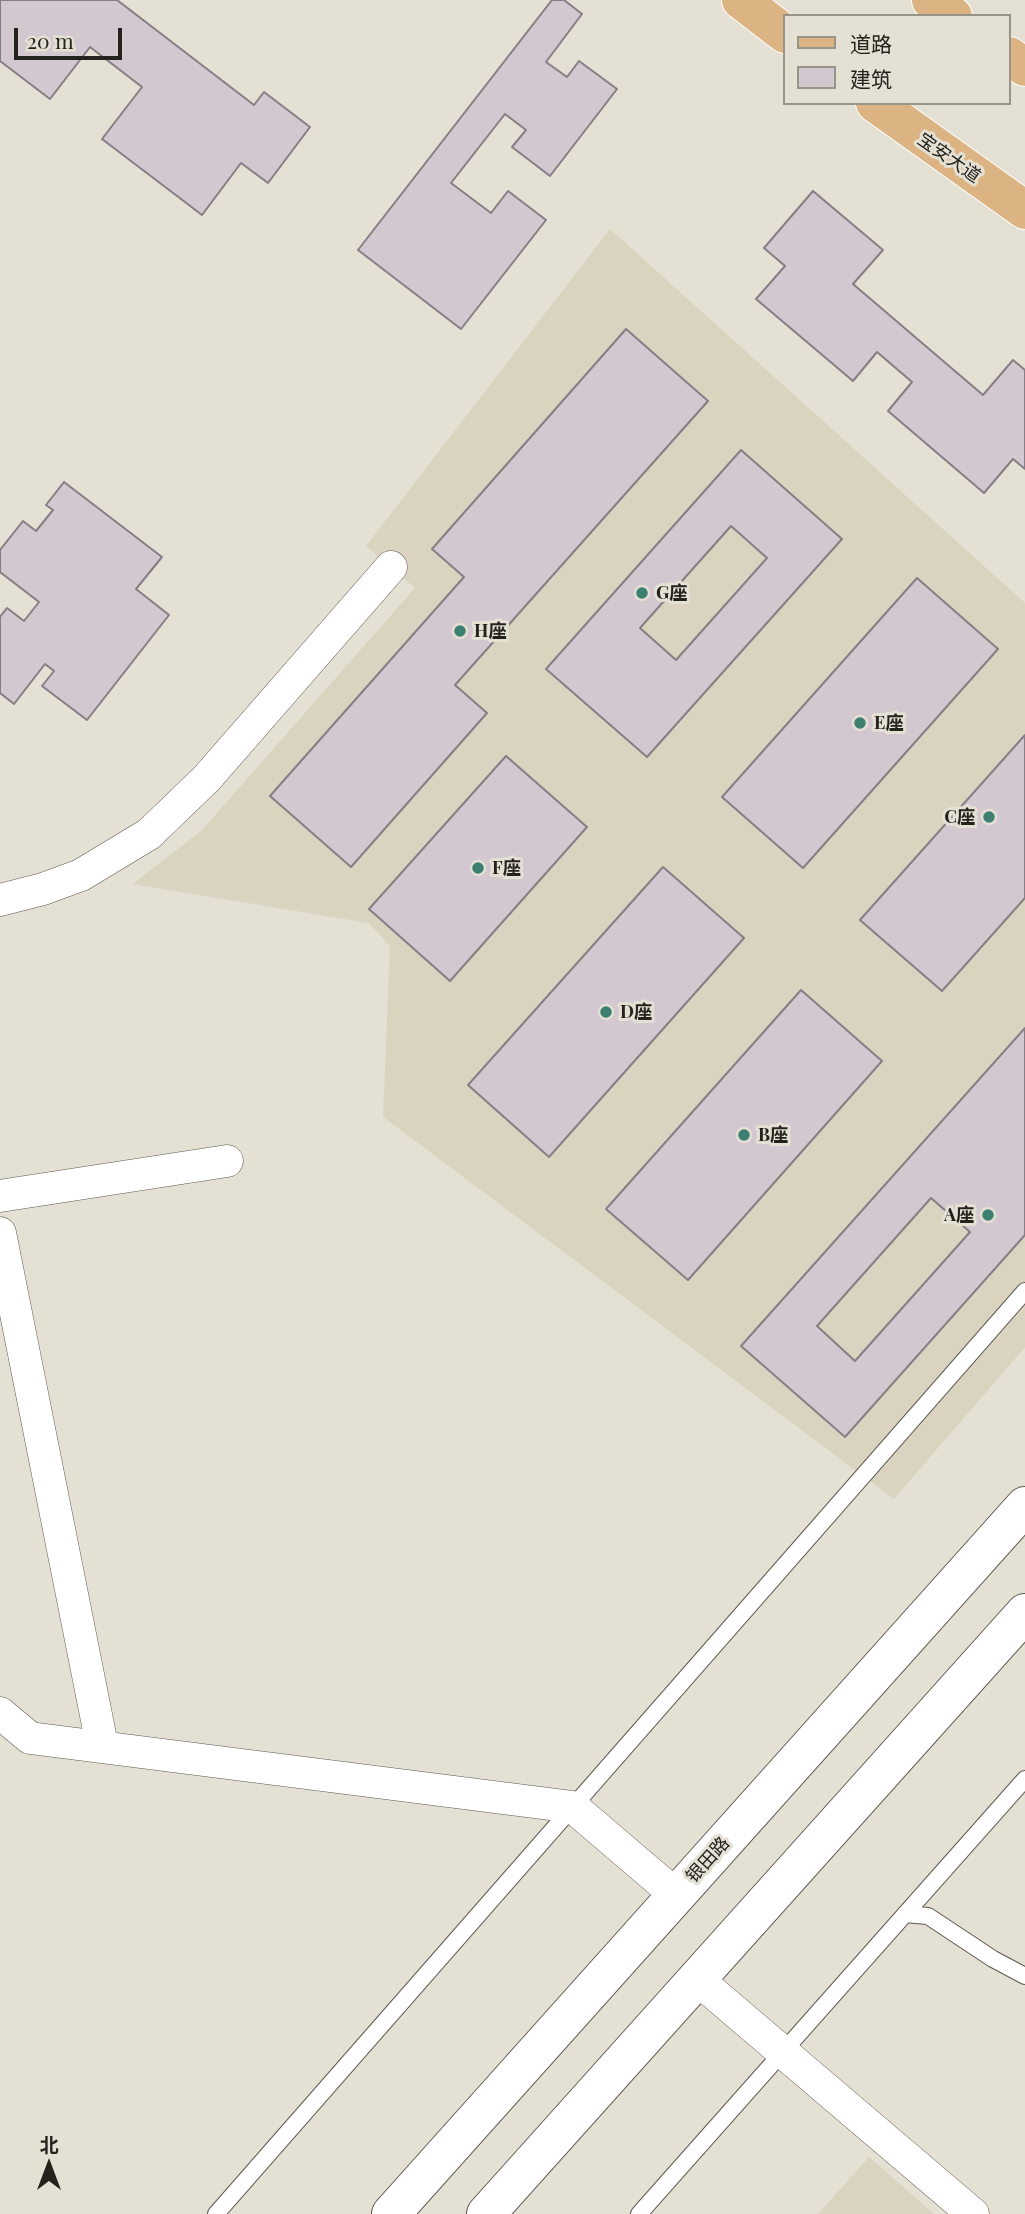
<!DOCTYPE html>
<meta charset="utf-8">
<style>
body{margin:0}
#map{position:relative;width:1025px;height:2214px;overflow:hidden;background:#e4e0d3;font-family:"Playfair Display","Noto Sans SC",serif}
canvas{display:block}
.legend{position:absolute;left:783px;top:14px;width:228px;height:91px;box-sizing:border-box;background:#e4e0d3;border:2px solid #97948a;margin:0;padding:9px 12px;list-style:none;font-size:21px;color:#23221d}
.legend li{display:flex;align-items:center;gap:14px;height:35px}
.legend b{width:35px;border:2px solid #97948a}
.north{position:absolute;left:14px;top:2130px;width:70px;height:70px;-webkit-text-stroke:5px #e4e0d3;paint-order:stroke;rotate:0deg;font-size:19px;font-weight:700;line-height:28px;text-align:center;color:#23221d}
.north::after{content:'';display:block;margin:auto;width:24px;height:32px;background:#23221d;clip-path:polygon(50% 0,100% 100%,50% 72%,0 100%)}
.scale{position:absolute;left:14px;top:28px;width:108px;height:32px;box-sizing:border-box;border:4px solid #23221d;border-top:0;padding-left:9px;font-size:21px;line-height:24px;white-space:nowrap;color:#23221d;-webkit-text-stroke:5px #e4e0d3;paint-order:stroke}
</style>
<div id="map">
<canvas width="1025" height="2214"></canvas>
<ul class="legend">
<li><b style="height:9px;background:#dcb483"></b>道路</li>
<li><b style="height:19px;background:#d4c8d0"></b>建筑</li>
</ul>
<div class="north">北</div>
<div class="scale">20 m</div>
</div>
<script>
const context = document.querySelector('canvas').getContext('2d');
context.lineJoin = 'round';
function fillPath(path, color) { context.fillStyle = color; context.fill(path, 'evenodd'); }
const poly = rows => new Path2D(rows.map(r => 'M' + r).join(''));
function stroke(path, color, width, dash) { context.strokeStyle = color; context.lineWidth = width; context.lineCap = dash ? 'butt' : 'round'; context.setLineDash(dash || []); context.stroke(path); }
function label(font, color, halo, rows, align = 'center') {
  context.font = font + ' "Playfair Display","Noto Sans SC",serif'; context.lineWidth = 6; context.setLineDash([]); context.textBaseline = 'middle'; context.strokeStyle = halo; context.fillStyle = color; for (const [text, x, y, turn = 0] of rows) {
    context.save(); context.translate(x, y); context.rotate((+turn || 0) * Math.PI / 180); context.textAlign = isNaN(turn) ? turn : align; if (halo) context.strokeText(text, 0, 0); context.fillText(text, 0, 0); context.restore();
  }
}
fillPath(poly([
 [610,229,1025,603,1025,1347,894,1499,383,1117,390,946,369,923,133,884,202,830,415,588,366,546],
 [869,2157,934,2214,818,2214]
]), '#d9d3c0');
const building = poly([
 [0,0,117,0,254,105,264,92,310,127,268,183,241,163,202,215,102,139,142,87,90,47,50,99,0,61,0,0],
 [552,0,564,0,582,14,546,62,567,77,579,61,617,89,550,176,512,147,526,130,505,114,451,183,491,213,508,191,546,220,461,329,358,250,552,0],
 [813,191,883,250,853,284,983,395,1013,360,1025,370,1025,469,1013,459,984,493,888,411,912,382,877,352,853,381,756,299,785,266,764,248,813,191],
 [626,329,708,401,455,685,487,713,351,867,270,796,464,577,432,549,626,329],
 [741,450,842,539,647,757,546,669,741,450],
 [731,526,767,558,676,660,640,628,731,526],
 [64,482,162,557,136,589,169,615,87,720,42,686,54,671,45,664,14,704,0,693,0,617,7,608,24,621,39,602,0,572,0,550,23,521,36,531,53,510,46,505,64,482],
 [917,578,998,649,803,868,722,797,917,578],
 [1025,735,1025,898,942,991,860,920,1025,735],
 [506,756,587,827,450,981,369,909,506,756],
 [663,867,744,938,549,1157,468,1085,663,867],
 [801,990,882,1061,688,1280,606,1209,801,990],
 [1025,1028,1025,1235,845,1437,741,1346,1025,1028],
 [931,1198,970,1232,855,1361,817,1326,931,1198]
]);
fillPath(building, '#d4c8d0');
stroke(building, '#887d85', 2);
const lane = poly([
 [905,1914,928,1916,993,1959,1025,1976],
 [216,2214,1025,1291],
 [639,2214,1025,1779]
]);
const street = poly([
 [0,900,43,889,81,875,149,834,207,778,391,567],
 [0,1196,227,1161],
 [0,1233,102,1745],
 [0,1713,30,1738,573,1807,676,1895],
 [697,1979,973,2214]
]);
const secondary = poly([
 [391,2214,1025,1506],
 [486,2214,1025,1613]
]);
const primary = poly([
 [741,0,785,34],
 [931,0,953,16],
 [1009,56,1025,67],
 [875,103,1025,210]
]);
stroke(lane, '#5d594f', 18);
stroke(street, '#5d594f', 33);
stroke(secondary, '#5d594f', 40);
stroke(primary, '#fff', 40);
stroke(lane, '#fff', 16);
stroke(street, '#fff', 32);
stroke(secondary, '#fff', 38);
stroke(primary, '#dcb483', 38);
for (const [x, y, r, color] of [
 [642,593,7,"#3d7f70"],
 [460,631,7,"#3d7f70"],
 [860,723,7,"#3d7f70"],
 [989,817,7,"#3d7f70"],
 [478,868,7,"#3d7f70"],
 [606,1012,7,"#3d7f70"],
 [744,1135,7,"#3d7f70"],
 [988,1215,7,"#3d7f70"]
]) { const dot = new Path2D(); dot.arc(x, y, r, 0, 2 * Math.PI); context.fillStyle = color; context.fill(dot); stroke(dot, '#e4e0d3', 2.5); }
label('18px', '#23221d', '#e4e0d3', [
 ["宝安大道",949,158,35],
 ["银田路",708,1860,-48]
]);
label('bold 18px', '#23221d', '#e4e0d3', [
 ["G座",656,593],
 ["H座",474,631],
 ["E座",874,723],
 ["C座",975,817,"right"],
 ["F座",492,868],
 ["D座",620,1012],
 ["B座",758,1135],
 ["A座",974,1215,"right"]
], 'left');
</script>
